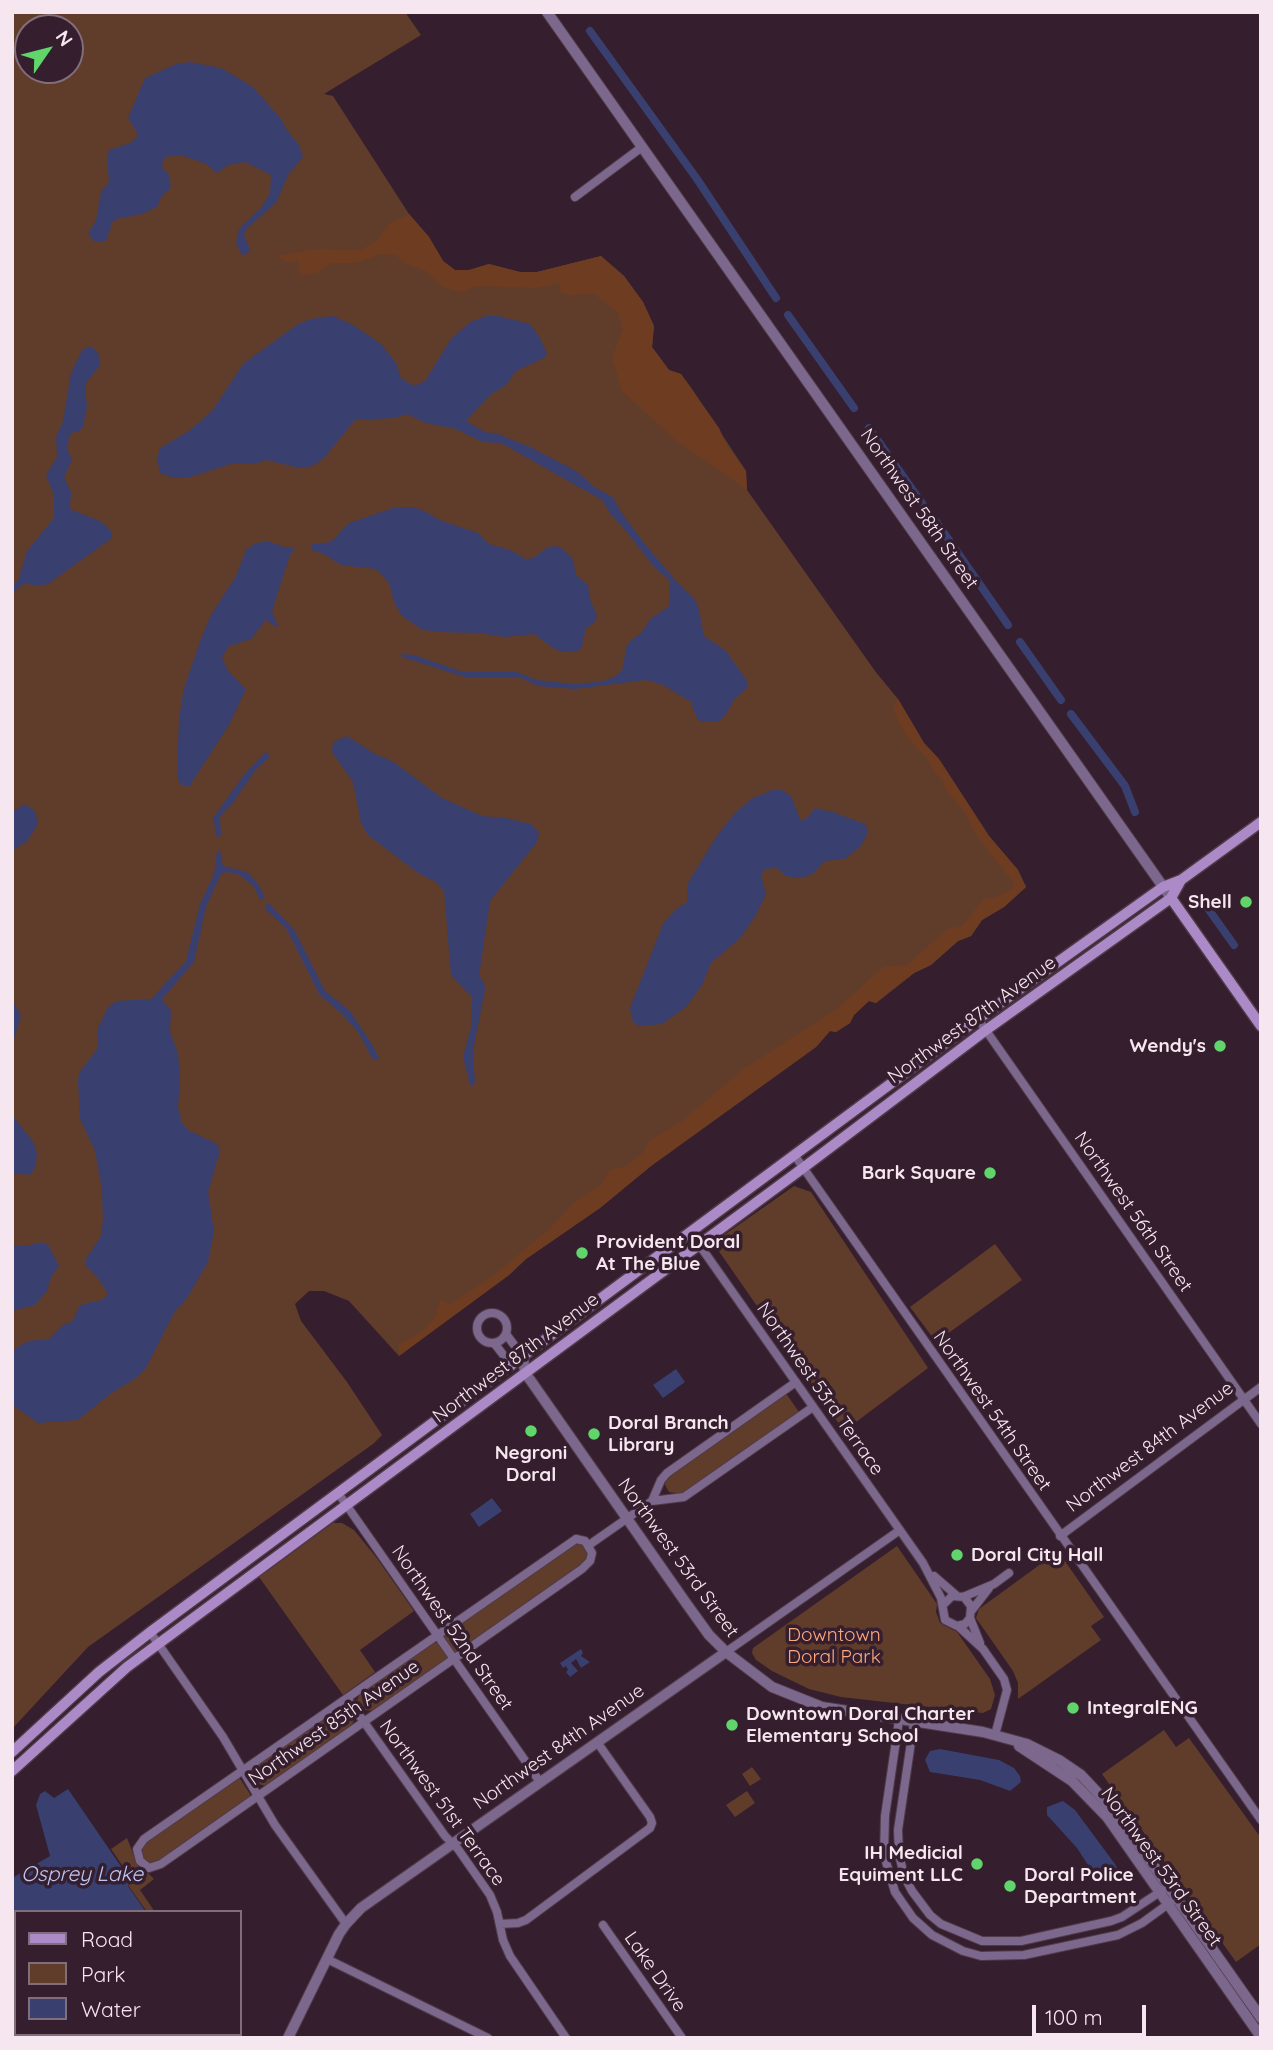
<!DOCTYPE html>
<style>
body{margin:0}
#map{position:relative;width:1273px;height:2050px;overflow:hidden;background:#351e2d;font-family:Quicksand,sans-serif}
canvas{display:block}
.frame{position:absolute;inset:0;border:14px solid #f6e6ef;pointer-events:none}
.legend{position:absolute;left:14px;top:1910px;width:228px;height:126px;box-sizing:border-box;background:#351e2d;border:2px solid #826e7b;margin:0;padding:9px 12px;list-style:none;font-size:21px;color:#f6e6ef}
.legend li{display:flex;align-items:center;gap:14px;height:35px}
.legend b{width:35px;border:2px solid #826e7b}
.north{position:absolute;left:14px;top:14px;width:70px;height:70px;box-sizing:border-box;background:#351e2d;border:2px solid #826e7b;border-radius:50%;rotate:55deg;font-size:19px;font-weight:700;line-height:28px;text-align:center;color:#f6e6ef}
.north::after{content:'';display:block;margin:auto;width:24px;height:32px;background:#60d56b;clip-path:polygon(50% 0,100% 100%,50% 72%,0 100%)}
.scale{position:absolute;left:1032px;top:2005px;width:114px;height:32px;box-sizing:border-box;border:4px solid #f6e6ef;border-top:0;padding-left:9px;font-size:21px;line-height:24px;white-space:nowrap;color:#f6e6ef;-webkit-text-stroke:5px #351e2d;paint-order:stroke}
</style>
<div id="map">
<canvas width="1273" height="2050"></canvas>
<div class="frame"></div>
<ul class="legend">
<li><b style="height:9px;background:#ac8ac8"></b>Road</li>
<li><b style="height:19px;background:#603d2b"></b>Park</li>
<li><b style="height:19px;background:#393f6e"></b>Water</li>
</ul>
<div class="north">N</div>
<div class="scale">100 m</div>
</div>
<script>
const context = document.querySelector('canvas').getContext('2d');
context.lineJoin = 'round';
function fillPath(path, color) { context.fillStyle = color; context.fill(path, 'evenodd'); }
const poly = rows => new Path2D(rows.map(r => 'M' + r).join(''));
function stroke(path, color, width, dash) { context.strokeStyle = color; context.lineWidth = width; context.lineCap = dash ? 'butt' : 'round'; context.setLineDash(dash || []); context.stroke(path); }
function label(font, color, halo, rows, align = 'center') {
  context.font = font + ' Quicksand,sans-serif'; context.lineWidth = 7; context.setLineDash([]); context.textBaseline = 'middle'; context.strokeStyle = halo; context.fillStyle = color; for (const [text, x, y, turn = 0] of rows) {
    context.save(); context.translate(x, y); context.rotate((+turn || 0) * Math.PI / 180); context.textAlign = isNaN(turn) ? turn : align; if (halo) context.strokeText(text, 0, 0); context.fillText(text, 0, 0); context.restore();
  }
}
fillPath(poly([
 [12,12,405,12,421,35,324,94,333,96,409,214,429,237,443,261,455,270,469,270,489,264,520,272,537,272,601,256,624,276,643,302,654,326,652,347,669,370,681,374,692,389,746,471,747,490,875,671,898,699,924,743,939,759,989,836,1018,870,1026,887,1004,907,982,920,971,936,958,941,931,965,914,973,876,1003,869,1001,854,1015,850,1023,836,1032,830,1031,816,1047,651,1166,600,1208,526,1259,509,1275,399,1356,349,1301,324,1291,309,1291,295,1304,301,1321,347,1382,382,1435,373,1444,88,1647,12,1729],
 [28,28,70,28,70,70,28,70],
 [794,1186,811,1192,928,1368,844,1431,718,1250,720,1238],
 [995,1244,1022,1280,936,1342,910,1307],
 [785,1392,799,1412,682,1494,669,1492,665,1485,666,1477],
 [333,1523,342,1523,354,1530,376,1557,414,1611,360,1650,375,1672,343,1695,259,1577],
 [572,1542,584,1544,589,1551,586,1562,373,1711,365,1710,354,1719,352,1725,339,1735,269,1784,265,1786,259,1784,251,1770,336,1708,344,1707,358,1699,360,1691,432,1642,436,1643,444,1638,444,1635],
 [897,1546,937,1604,936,1612,940,1623,957,1632,990,1679,995,1695,991,1709,983,1713,841,1697,809,1689,772,1671,756,1660,752,1653,753,1648],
 [1060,1554,1104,1617,1091,1626,1101,1640,1018,1699,1018,1683,1013,1671,976,1618,979,1609,1053,1555],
 [1164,1730,1176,1747,1189,1738,1261,1838,1261,1944,1236,1962,1102,1774],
 [752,1767,761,1779,750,1786,742,1774],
 [239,1777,250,1794,250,1797,155,1864,148,1864,141,1857,140,1847,143,1843],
 [747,1791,755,1803,735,1817,726,1805],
 [127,1838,136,1861,154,1879,140,1890,155,1912,147,1912,128,1885,133,1881,111,1849]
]), '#603d2b');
fillPath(poly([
 [409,214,429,237,443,261,455,270,469,270,489,264,520,272,537,272,601,256,624,276,643,302,654,326,652,347,669,370,681,374,719,428,727,446,746,471,747,490,677,441,622,391,612,357,623,330,618,312,594,294,569,295,561,292,559,283,536,288,477,286,459,292,443,287,426,271,404,263,396,255,381,254,355,263,331,263,317,273,303,275,298,271,300,265,297,260,287,262,279,259,280,255,318,249,361,250,378,239,388,225],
 [898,699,924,743,939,759,989,836,1018,870,1026,887,1004,907,982,920,971,936,958,941,931,965,914,973,876,1003,869,1001,854,1015,850,1023,836,1032,830,1031,816,1047,651,1166,600,1208,526,1259,509,1275,399,1356,399,1344,420,1333,435,1318,441,1299,450,1305,495,1274,547,1231,574,1203,600,1185,611,1169,625,1167,642,1153,650,1140,682,1121,745,1068,838,1008,883,967,907,965,947,929,962,926,983,900,998,896,1012,889,1014,883,976,835,965,813,945,788,943,781,933,770,927,758,908,738,899,723,893,708]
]), '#6e3c21');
fillPath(poly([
 [190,62,221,68,253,87,282,120,286,129,299,145,303,157,288,175,276,203,246,229,244,234,250,250,247,254,242,255,236,243,239,229,261,208,270,193,271,175,245,162,228,165,217,173,206,164,181,155,165,157,163,161,162,167,169,175,171,188,161,197,157,207,142,214,116,219,112,223,106,241,95,242,88,234,96,220,101,192,109,182,107,157,109,150,130,143,137,137,138,134,128,118,145,78,176,64],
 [333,316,353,325,381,344,396,363,401,378,414,386,425,381,451,339,470,322,486,316,498,316,530,324,540,338,547,354,544,358,516,371,506,385,490,395,466,421,485,432,498,434,528,446,563,464,579,473,594,487,613,497,621,512,644,543,678,583,694,598,698,606,704,636,726,651,747,681,747,688,734,700,725,716,719,721,700,722,695,714,691,702,663,685,646,680,575,689,538,686,519,677,465,677,402,657,402,654,414,655,463,672,517,672,537,680,576,684,604,681,616,676,622,670,627,644,642,632,650,619,669,606,669,580,654,567,622,526,611,515,602,500,501,443,482,442,456,429,426,423,406,414,395,418,355,420,324,458,313,466,299,468,266,460,254,464,231,464,190,477,174,478,160,473,157,458,160,448,189,431,212,411,243,364,298,324,311,319],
 [91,346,98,352,100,366,87,381,85,387,87,406,83,427,81,430,70,434,67,448,72,460,64,477,71,492,70,509,102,522,111,531,112,538,48,584,36,586,25,583,12,593,12,586,18,581,27,551,54,518,54,496,46,475,57,457,56,437,63,421,71,373,82,350],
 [396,507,413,507,424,511,440,520,478,533,489,544,510,550,526,559,533,558,548,547,556,546,563,549,573,559,576,575,588,585,590,599,597,616,594,623,586,628,581,650,567,652,556,650,534,634,505,637,479,633,435,632,421,629,402,616,394,602,389,583,376,569,341,565,324,554,312,550,312,544,331,542,349,523],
 [268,541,284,547,295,548,290,555,272,611,278,626,276,627,266,620,251,639,229,646,222,657,228,671,246,689,230,723,189,787,181,785,177,777,179,718,184,688,201,639,211,615,236,576,246,550,256,543],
 [347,736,375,754,392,761,442,798,482,816,505,818,531,824,539,832,537,842,490,901,479,976,484,982,485,990,473,1050,475,1082,473,1086,470,1085,463,1057,471,1027,472,997,451,975,444,891,436,882,418,873,368,835,361,823,353,782,332,752,333,742],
 [265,752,269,755,269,758,257,768,232,804,220,817,221,835,217,838,213,818,243,776],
 [772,790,782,790,791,796,801,821,807,818,815,808,833,812,865,824,868,830,865,839,859,848,844,859,825,861,813,874,804,877,794,878,784,875,777,868,765,869,761,875,766,894,756,915,740,938,711,963,702,985,686,1007,662,1024,638,1026,632,1020,630,1008,663,924,674,911,687,902,687,885,692,876,716,837,734,814,751,799],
 [25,804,35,811,38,824,27,841,12,851,12,812],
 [220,850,223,866,247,872,259,885,265,898,260,900,254,887,240,875,228,872,223,873,219,878,206,907,194,962,162,999,171,1011,170,1032,178,1053,180,1080,178,1107,182,1123,188,1130,217,1144,220,1151,208,1192,214,1231,208,1262,187,1298,174,1313,146,1368,136,1378,110,1394,78,1420,38,1423,14,1406,12,1402,13,1353,16,1348,28,1341,49,1339,63,1325,73,1321,78,1308,83,1304,102,1300,108,1294,98,1278,85,1265,86,1259,101,1236,103,1221,102,1190,95,1151,80,1119,78,1081,79,1073,97,1049,98,1028,108,1007,117,1001,151,999,186,961,200,904,214,874,217,851],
 [266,903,269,903,295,931,325,991,350,1011,373,1046,379,1058,377,1060,373,1060,358,1032,343,1015,319,994,286,928,266,910],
 [12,999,21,1016,12,1046],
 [12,1115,34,1143,37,1155,35,1168,29,1175,12,1173],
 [43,1242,49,1246,59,1266,51,1277,47,1291,35,1305,12,1311,12,1245,24,1246],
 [676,1369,685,1382,663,1398,653,1385],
 [492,1498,502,1511,479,1527,470,1514],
 [581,1649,583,1653,581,1656,590,1662,581,1668,576,1659,571,1663,578,1671,570,1677,566,1672,568,1670,566,1666,563,1668,560,1663],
 [940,1749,999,1760,1014,1768,1020,1776,1021,1782,1010,1791,980,1780,930,1772,925,1760,930,1751],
 [68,1789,129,1878,128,1886,146,1912,16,1912,16,2034,147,2034,145,2038,12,2038,12,1878,50,1856,36,1805,40,1794,45,1791,54,1798],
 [1063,1801,1075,1810,1115,1864,1121,1875,1114,1881,1107,1884,1099,1882,1077,1848,1047,1815,1047,1807]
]), '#393f6e');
stroke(poly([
 [590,31,697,179,776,298],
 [788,315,854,408],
 [869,428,924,506],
 [935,520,1008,625],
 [1020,642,1061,700],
 [1071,714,1125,786,1135,812],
 [1199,896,1234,945]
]), '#393f6e', 8);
const minor = poly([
 [575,197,642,147],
 [978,1019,1261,1424],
 [795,1156,1261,1820],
 [691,1233,923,1563,941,1598,945,1620,957,1626,965,1624,970,1618,971,1606,964,1597,952,1596,943,1605],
 '477 1328a15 15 0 1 1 30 0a15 15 0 1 1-30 0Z',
 [506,1334,523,1357],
 [494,1343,512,1366],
 [338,1493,540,1782],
 [652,1501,661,1480,667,1473,796,1382],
 [1060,1536,1261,1387],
 [576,1539,585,1541,592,1553,590,1561,582,1569,161,1864,149,1868,140,1861,137,1849,144,1839,576,1539],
 [589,1545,652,1501,684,1497,813,1407],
 [934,1576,957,1596],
 [963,1597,994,1584,1009,1573],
 [972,1610,989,1588],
 [970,1618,980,1643],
 [958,1626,983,1649,1004,1679,1007,1690,995,1735],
 [150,1632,223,1737,275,1825,346,1924],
 [726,1652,900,1530],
 [347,1698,445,1836,458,1849,490,1895,497,1912,503,1940,510,1956,566,2038],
 [899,1720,885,1816,884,1855,895,1892,913,1918,932,1935,963,1951,981,1956,1024,1955,1118,1935,1142,1923,1171,1902],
 [914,1722,898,1830,899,1854,904,1876,912,1891,930,1915,941,1924,982,1941,1021,1941,1111,1921,1122,1917,1163,1890],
 [500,1924,518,1923,526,1920,650,1828,652,1823,650,1817,597,1742],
 [603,1925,682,2038],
 [327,1959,488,2038]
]);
const tertiary = poly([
 [547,12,1171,898],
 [523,1357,525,1373,531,1381,686,1603,709,1635,726,1652,772,1687,822,1707,983,1732,1027,1744,1059,1760,1081,1775,1115,1811,1261,2018],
 [1019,1746,1072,1781,1107,1817,1261,2037],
 [288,2038,339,1934,346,1924,361,1908,726,1652]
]);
const secondary = poly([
 [1171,898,1261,1026],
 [12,1752,99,1672,153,1630,978,1019,1163,887,1181,880,1261,822],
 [12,1771,127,1667,803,1168,986,1030,1171,898,1181,880]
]);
stroke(minor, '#503a48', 10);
stroke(tertiary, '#503a48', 12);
stroke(secondary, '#503a48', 13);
stroke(minor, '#7c678d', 8);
stroke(tertiary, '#7c678d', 10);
stroke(secondary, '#ac8ac8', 10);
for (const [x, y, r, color] of [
 [1246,902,7,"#60d56b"],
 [1220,1046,7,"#60d56b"],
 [990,1173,7,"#60d56b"],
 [582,1253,7,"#60d56b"],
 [531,1431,7,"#60d56b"],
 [594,1434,7,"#60d56b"],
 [957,1555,7,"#60d56b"],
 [1073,1708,7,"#60d56b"],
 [732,1725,7,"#60d56b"],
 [977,1864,7,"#60d56b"],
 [1010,1886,7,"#60d56b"]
]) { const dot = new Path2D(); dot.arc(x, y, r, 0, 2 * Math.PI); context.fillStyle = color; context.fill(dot); stroke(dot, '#351e2d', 2.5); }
label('19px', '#f6e6ef', '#351e2d', [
 ["Northwest 58th Street",919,509,55],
 ["Northwest 87th Avenue",972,1020,-36],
 ["Northwest 56th Street",1133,1212,55],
 ["Northwest 87th Avenue",516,1358,-37],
 ["Northwest 53rd Terrace",820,1389,55],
 ["Northwest 54th Street",992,1411,55],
 ["Northwest 84th Avenue",1150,1447,-37],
 ["Northwest 53rd Street",678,1558,54],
 ["Northwest 52nd Street",452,1628,55],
 ["Northwest 85th Avenue",334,1723,-35],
 ["Northwest 84th Avenue",559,1747,-35],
 ["Northwest 51st Terrace",442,1803,54],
 ["Northwest 53rd Street",1161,1867,54],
 ["Lake Drive",655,1972,55]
]);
label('bold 19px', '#f6e6ef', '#351e2d', [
 ["Shell",1232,902,"right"],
 ["Wendy's",1206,1046,"right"],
 ["Bark Square",976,1173,"right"],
 ["Provident Doral",596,1242],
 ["At The Blue",596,1264],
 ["Doral Branch",608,1423],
 ["Library",608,1445],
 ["Negroni",531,1453,"center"],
 ["Doral",531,1475,"center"],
 ["Doral City Hall",971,1555],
 ["IntegralENG",1087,1708],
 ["Downtown Doral Charter",746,1714],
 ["Elementary School",746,1736],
 ["IH Medicial",963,1853,"right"],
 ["Equiment LLC",963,1875,"right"],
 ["Doral Police",1024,1875],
 ["Department",1024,1897]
], 'left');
label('19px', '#faa980', '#351e2d', [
 ["Downtown",834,1635],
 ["Doral Park",834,1657]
]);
label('italic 21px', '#bdc6f5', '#351e2d', [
 ["Osprey Lake",82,1875]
]);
</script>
